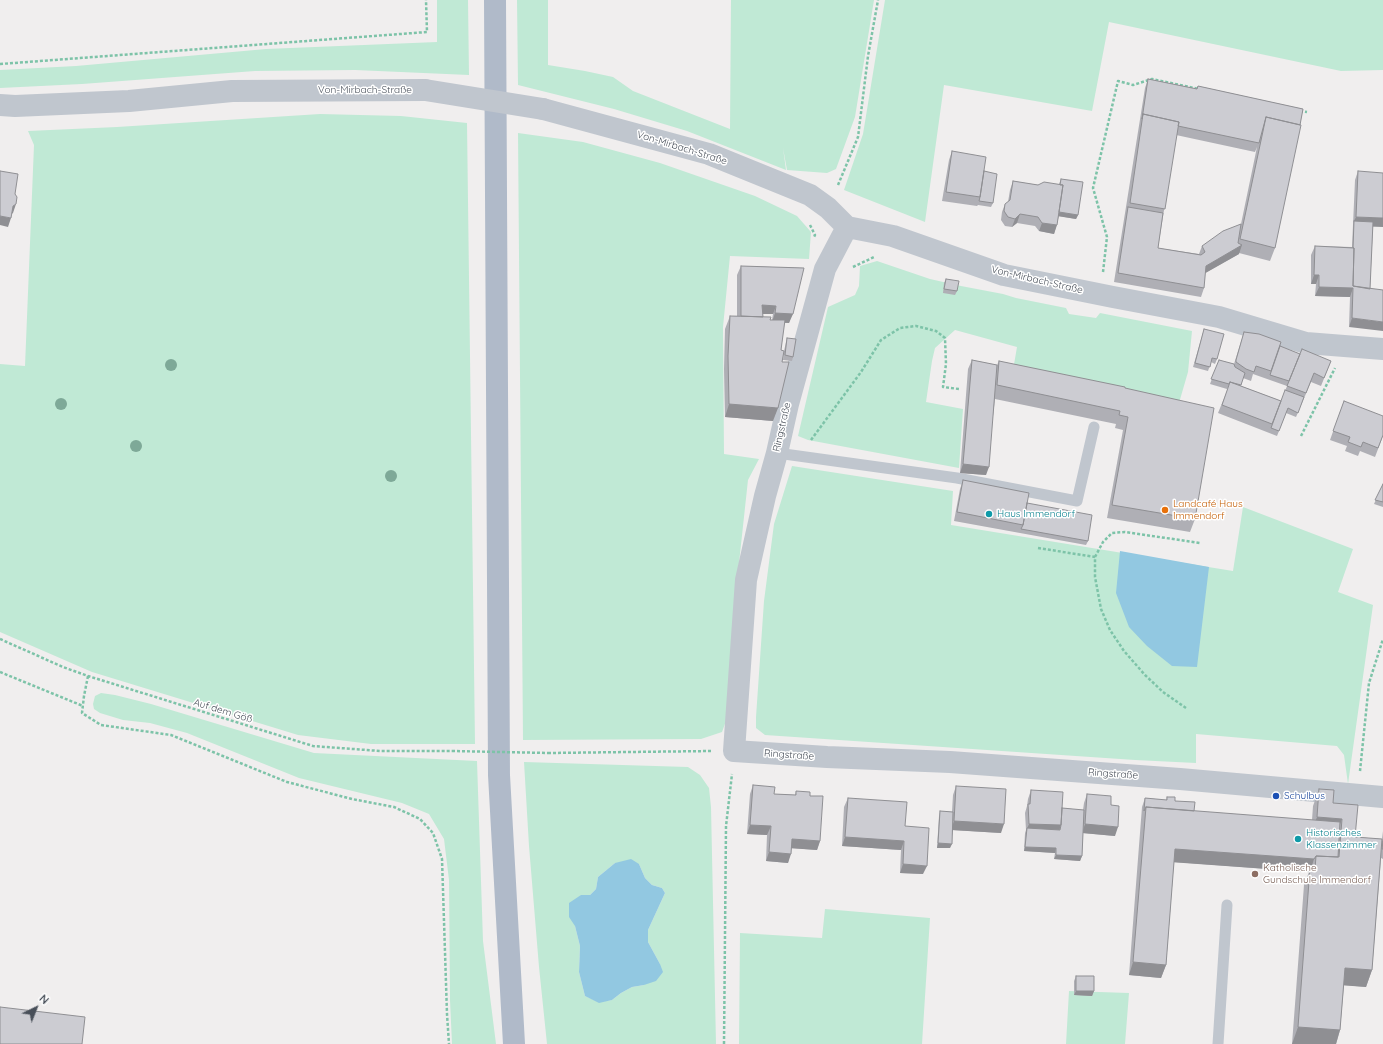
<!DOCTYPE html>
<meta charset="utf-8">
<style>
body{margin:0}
#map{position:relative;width:1383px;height:1044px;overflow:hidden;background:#f0eeee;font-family:Quicksand,sans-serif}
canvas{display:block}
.north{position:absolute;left:16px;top:988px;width:40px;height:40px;-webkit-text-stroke:3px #fff;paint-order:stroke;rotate:43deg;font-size:11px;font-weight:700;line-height:16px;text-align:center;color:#484f59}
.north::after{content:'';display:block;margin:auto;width:14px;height:18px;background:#484f59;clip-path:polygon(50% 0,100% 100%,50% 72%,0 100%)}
</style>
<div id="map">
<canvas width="1383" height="1044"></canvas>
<div class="north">N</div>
</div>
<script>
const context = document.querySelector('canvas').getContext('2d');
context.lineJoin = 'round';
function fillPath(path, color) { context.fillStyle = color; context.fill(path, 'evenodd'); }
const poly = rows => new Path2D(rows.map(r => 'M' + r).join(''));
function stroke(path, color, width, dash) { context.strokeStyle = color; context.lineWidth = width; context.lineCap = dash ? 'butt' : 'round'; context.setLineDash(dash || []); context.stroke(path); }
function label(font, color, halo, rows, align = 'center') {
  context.font = font + ' Quicksand,sans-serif'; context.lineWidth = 3; context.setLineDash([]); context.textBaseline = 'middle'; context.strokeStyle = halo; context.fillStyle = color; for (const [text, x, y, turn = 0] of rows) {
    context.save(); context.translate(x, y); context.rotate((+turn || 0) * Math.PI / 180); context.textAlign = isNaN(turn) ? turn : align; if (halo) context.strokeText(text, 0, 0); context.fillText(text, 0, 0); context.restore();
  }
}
fillPath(poly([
 [437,0,468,0,469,75,355,70,255,71,82,84,0,88,0,70,76,66,266,49,437,42],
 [517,0,548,0,548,65,585,71,613,77,633,91,730,129,731,0,874,0,855,117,836,169,827,173,787,170,783,148,786,170,687,131,614,109,518,85],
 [885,0,1383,0,1383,70,1341,71,1109,22,1092,111,944,85,925,222,844,190,863,134],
 [320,114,401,116,467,123,475,744,371,744,298,735,92,672,0,632,0,364,25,366,34,145,28,131,117,127],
 [518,133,583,142,660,163,755,196,797,216,811,232,809,259,730,256,723,327,724,454,759,459,748,480,739,563,726,721,722,732,701,739,523,740],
 [877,261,930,279,961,286,1003,294,1016,298,1066,308,1069,314,1096,318,1100,313,1192,331,1188,372,1179,403,1012,376,1017,347,955,330,935,348,932,361,926,402,963,409,959,468,808,440,798,436,828,307,855,295,859,286,860,266],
 [792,466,953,491,951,525,1233,571,1243,507,1353,549,1338,592,1373,605,1348,784,1344,755,1337,746,1196,734,1196,763,1135,760,765,735,756,728,756,717,764,601,774,524],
 [101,693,115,695,151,704,314,753,477,761,483,941,496,1044,452,1044,450,1000,449,880,444,839,429,814,402,803,299,778,187,733,150,723,123,720,100,713,94,709,93,704,95,696],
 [524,762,688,767,700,775,709,788,711,807,716,1044,547,1044,539,967,529,846],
 [615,863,639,864,645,878,652,885,662,888,665,893,648,930,648,942,660,964,644,985,632,987,621,993,612,1000,599,1002,585,996,579,972,580,946,575,926,581,895,590,895,596,889,598,877],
 [825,909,930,918,922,1044,739,1044,740,933,822,938],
 [1069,991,1129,993,1125,1044,1066,1044]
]), '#c0e9d5');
fillPath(poly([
 [1120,551,1209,567,1197,667,1172,666,1147,646,1129,627,1116,593],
 [631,859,639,864,645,878,652,885,662,888,665,893,648,930,648,942,660,964,663,972,656,981,644,985,632,987,621,993,612,1000,599,1003,585,996,579,972,580,946,575,926,569,917,569,903,581,895,590,895,596,889,598,877,615,863]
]), '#92c8e1');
stroke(poly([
 [0,64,427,32,426,0],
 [1300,111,1307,112],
 [838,185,858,137,868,56,878,0],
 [810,225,815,235,814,237],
 [853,267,874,257],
 [1103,272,1107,237,1093,188,1118,81,1133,85,1152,79,1199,89],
 [1301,436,1335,368],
 [811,440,861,372,881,340,900,328,916,326,936,331,945,338,946,364,943,387,959,389],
 [1038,548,1095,557,1095,577,1101,609,1110,630,1124,651,1145,675,1163,692,1186,708],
 [1095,557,1103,542,1112,533,1125,532,1200,543],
 [0,639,63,667,88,676,313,746,380,751,452,751],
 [0,672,83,706],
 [88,676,84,696,82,713,101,725,171,735,287,782,352,799,394,807,420,819,433,833,442,859,447,1014,449,1044],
 [548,753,712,751],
 [1360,771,1369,683,1383,639],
 [724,1044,726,826,732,774]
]), '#7dc3a8', 2.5, [3, 2]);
stroke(poly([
 [777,453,957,478,1077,501,1094,427],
 [1218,1044,1227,905]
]), '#c0c6ce', 11);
stroke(poly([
 [0,105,15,106,129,101,232,91,425,90],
 [543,109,709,154,810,195,828,208,847,227,893,236,1004,275,1113,297,1219,317,1306,343,1383,349],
 [847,227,825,269,788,404,777,453,765,496,746,580,734,751,827,757,950,762,1180,779,1383,797]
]), '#c0c6ce', 22);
stroke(poly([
 [495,0,499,775,514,1044]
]), '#b0bac9', 22);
stroke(poly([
 [452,751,548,753]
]), '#7dc3a8', 2.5, [3, 2]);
stroke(poly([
 [425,90,543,109]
]), '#c0c6ce', 22);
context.fillStyle = '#7ea998';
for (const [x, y] of [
 [171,365],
 [61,404],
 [136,446],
 [391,476]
]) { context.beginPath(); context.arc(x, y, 6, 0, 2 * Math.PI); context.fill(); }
fillPath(poly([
 [1148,79,1196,89,1198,86,1303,109,1275,248,1270,261,1239,253,1239,254,1205,273,1204,288,1201,297,1114,282,1145,88],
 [1176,135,1255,152,1257,147,1241,224,1202,246,1199,254,1158,248],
 [952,151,984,171,993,203,991,207,978,205,977,206,942,201,949,160],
 [1358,171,1373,227,1370,289,1349,327,1350,297,1315,296,1316,284,1311,284,1311,255,1315,246,1352,247,1355,180],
 [1061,179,1078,215,1076,219,1059,216,1054,234,1039,231,1035,226,1017,223,1012,227,1005,226,1001,220,1002,212,1005,204,1008,202,1010,190,1013,181,1038,185,1059,184],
 [741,266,804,268,789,323,784,323,781,350,784,351,786,342,787,338,793,357,792,361,783,360,784,351,782,362,773,421,725,417,724,369,725,329,730,316,737,316,737,275],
 [763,314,773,314,772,320,763,317],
 [946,279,957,291,955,295,943,293,944,283],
 [1204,329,1217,359,1215,364,1211,362,1208,371,1193,367],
 [1244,332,1280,346,1300,354,1331,361,1321,386,1311,382,1296,417,1286,413,1277,436,1218,413,1229,386,1227,389,1210,384,1219,360,1234,364],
 [1253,374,1287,386,1272,425,1281,401,1241,386,1243,378,1251,381],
 [972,360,997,365,999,361,1125,388,1195,519,1190,532,1107,518,1123,430,1115,428,1116,424,995,399,986,475,960,473,968,369],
 [1344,401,1383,436,1375,457,1360,451,1358,456,1345,451,1347,446,1330,440],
 [963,480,1027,503,1088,541,1086,545,954,521,960,489],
 [1383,484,1383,507,1374,504],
 [753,785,774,794,795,795,796,791,810,796,820,841,817,850,791,848,788,863,766,861,767,835,747,834,750,794],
 [956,786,1001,833,953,830,950,848,937,848,939,816,940,811,952,812,953,795],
 [1319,789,1333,803,1355,837,1382,839,1383,831,1383,859,1381,858,1372,970,1366,987,1344,985,1340,1030,1336,1044,1292,1044,1304,885,1309,872,1174,862,1166,965,1161,978,1129,975,1142,807,1145,798,1166,800,1167,797,1194,811,1312,820,1313,806],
 [1031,790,1062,808,1083,810,1084,803,1087,794,1111,805,1115,836,1083,833,1082,856,1080,861,1054,859,1055,853,1024,851,1025,833,1026,830,1025,813,1027,806,1028,799],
 [848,798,905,826,923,874,900,873,901,850,842,846,844,807],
 [1076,976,1094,991,1092,996,1074,995,1074,981]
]), '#afafb5');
fillPath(poly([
 [16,204,13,213,10,215,13,206],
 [1058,212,1078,215,1076,219,1057,216],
 [1020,214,1017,223,1012,227,1015,219],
 [0,216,11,218,8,227,0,225],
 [1356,217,1383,218,1383,227,1354,226,1354,221],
 [1042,223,1057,225,1054,234,1039,231],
 [1242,245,1239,254,1202,275,1206,266],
 [1314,275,1319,275,1316,284,1311,284],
 [1319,287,1353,288,1350,297,1315,296],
 [762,305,776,306,773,314,758,314],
 [775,313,793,314,789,323,772,322],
 [1352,318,1383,322,1383,331,1349,327],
 [729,404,778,408,773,421,725,417],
 [963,464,989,467,986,475,960,473],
 [1317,817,1342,819,1336,835,1311,833],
 [954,821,1004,824,1001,833,951,830],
 [1029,824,1061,825,1058,834,1026,831],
 [1085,824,1118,827,1115,836,1082,833],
 [750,825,771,826,767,835,747,834],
 [845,837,904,841,901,850,842,846],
 [792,839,820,841,817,850,788,848],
 [938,843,952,844,950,848,937,848],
 [1025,847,1056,848,1055,853,1024,851],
 [1175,849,1314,859,1310,872,1310,868,1309,872,1170,862],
 [769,852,791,854,788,863,766,861],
 [1056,855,1082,856,1080,861,1054,859],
 [903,864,927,866,923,874,900,873],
 [1133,962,1166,965,1161,978,1129,975],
 [1345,968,1372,970,1366,987,1339,985],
 [1076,991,1094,991,1092,996,1074,995],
 [1298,1027,1340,1030,1336,1044,1292,1044]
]), '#8f8f93');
const building = poly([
 [1148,79,1197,89,1198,86,1303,109,1300,125,1266,117,1259,143,1178,126,1179,122,1143,114,1142,119,1148,79],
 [1143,114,1179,122,1165,209,1130,203,1143,114],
 [1266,117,1301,125,1275,248,1240,239,1266,117],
 [952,151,986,157,980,197,946,192,952,151],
 [0,171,18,174,15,194,17,197,16,204,13,206,11,218,0,216,0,171],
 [984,171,997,174,993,203,979,201,980,197,984,171],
 [1358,171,1383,173,1383,218,1356,217,1358,171],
 [1061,179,1083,182,1078,215,1059,212,1063,185,1060,185,1061,179],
 [1013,181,1038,185,1044,182,1063,185,1057,225,1042,223,1038,217,1020,214,1015,219,1008,217,1004,211,1005,204,1010,200,1013,181],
 [1128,207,1163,213,1158,248,1201,255,1205,252,1202,246,1223,231,1241,224,1238,243,1242,245,1206,266,1204,288,1118,273,1128,207],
 [1354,221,1373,222,1370,289,1353,286,1354,248,1353,248,1354,221],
 [1315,246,1354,248,1353,286,1383,290,1383,322,1352,318,1353,288,1319,287,1319,275,1314,275,1315,246],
 [741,266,804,268,793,314,775,313,776,306,762,305,763,317,741,316,741,266],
 [946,279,959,281,957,291,944,289,946,279],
 [730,316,771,317,770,320,785,320,781,350,784,351,782,362,789,362,778,408,729,404,728,356,730,316],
 [1204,329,1224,334,1217,359,1212,358,1210,367,1195,363,1204,329],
 [1244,332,1259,334,1281,342,1271,371,1256,366,1254,372,1246,369,1236,362,1236,360,1244,332],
 [787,338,796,339,793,357,785,355,787,338],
 [1280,346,1300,354,1289,381,1270,375,1280,346],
 [1302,349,1331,361,1324,378,1314,373,1306,393,1287,386,1302,349],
 [972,360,997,365,989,467,963,464,972,360],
 [1219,360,1234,364,1235,367,1245,373,1241,385,1230,382,1229,384,1211,379,1219,360],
 [999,361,1125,387,1125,388,1214,408,1195,519,1112,505,1128,417,1119,415,1120,411,997,385,999,361],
 [1230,382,1281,401,1272,424,1222,405,1230,382],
 [1285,390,1304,397,1298,413,1288,408,1279,431,1271,428,1285,390],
 [1344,401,1383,416,1383,435,1378,448,1363,442,1361,447,1348,442,1350,437,1333,431,1344,401],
 [963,480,1029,493,1023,525,957,512,963,480],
 [1383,484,1383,502,1375,500,1383,484],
 [1027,503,1092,515,1088,541,1021,529,1023,525,1027,503],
 [753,785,775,787,774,794,796,795,796,791,810,792,810,796,823,796,820,841,792,839,791,854,769,852,771,826,750,825,753,785],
 [956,786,1006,789,1004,824,954,821,956,786],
 [1319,789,1334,790,1333,803,1358,805,1355,837,1382,839,1372,970,1345,968,1340,1030,1298,1027,1310,868,1315,869,1316,856,1339,857,1342,819,1317,817,1319,789],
 [1031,790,1063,792,1061,825,1029,824,1028,804,1030,804,1031,790],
 [1087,794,1111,796,1111,805,1119,806,1118,827,1085,824,1087,794],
 [1167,797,1175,797,1175,801,1195,802,1194,811,1146,807,1144,811,1145,798,1167,800,1167,797],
 [848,798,907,802,905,826,929,828,927,866,903,864,904,841,845,837,848,798],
 [1146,807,1340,822,1338,857,1316,856,1314,859,1175,849,1166,965,1133,962,1146,807],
 [1062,808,1084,810,1082,856,1056,855,1056,848,1025,847,1027,828,1060,830,1061,825,1062,808],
 [940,811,953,812,952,844,938,843,940,811],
 [1383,841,1383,849,1382,849,1383,841],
 [1076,976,1094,976,1094,991,1076,991,1076,976],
 [0,1007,85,1017,82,1044,0,1044,0,1007]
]);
fillPath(building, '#ccccd2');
stroke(building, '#8f8f93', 1);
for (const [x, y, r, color] of [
 [1165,510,4,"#e8710a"],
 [989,514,4,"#0f9aa8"],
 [1276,796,4,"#1a4fb4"],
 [1298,839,4,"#0f9aa8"],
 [1255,874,4,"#8d6e63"]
]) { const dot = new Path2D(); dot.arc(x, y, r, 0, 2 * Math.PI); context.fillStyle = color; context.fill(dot); stroke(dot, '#fff', 1.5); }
label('10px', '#484f59', '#fff', [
 ["Von-Mirbach-Straße",365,90],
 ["Von-Mirbach-Straße",682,148,17],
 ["Von-Mirbach-Straße",1037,280,13],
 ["Ringstraße",782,427,-77],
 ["Auf dem Göß",223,711,17],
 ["Ringstraße",789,755,4],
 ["Ringstraße",1113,774,4]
]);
label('10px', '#c56008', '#fff', [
 ["Landcafé Haus",1173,504],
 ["Immendorf",1173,516]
], 'left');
label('10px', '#0d838f', '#fff', [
 ["Haus Immendorf",997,514],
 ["Historisches",1306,833],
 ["Klassenzimmer",1306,845]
], 'left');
label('10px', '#164399', '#fff', [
 ["Schulbus",1284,796]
], 'left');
label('10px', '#785e54', '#fff', [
 ["Katholische",1263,868],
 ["Gundschule Immendorf",1263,880]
], 'left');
</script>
